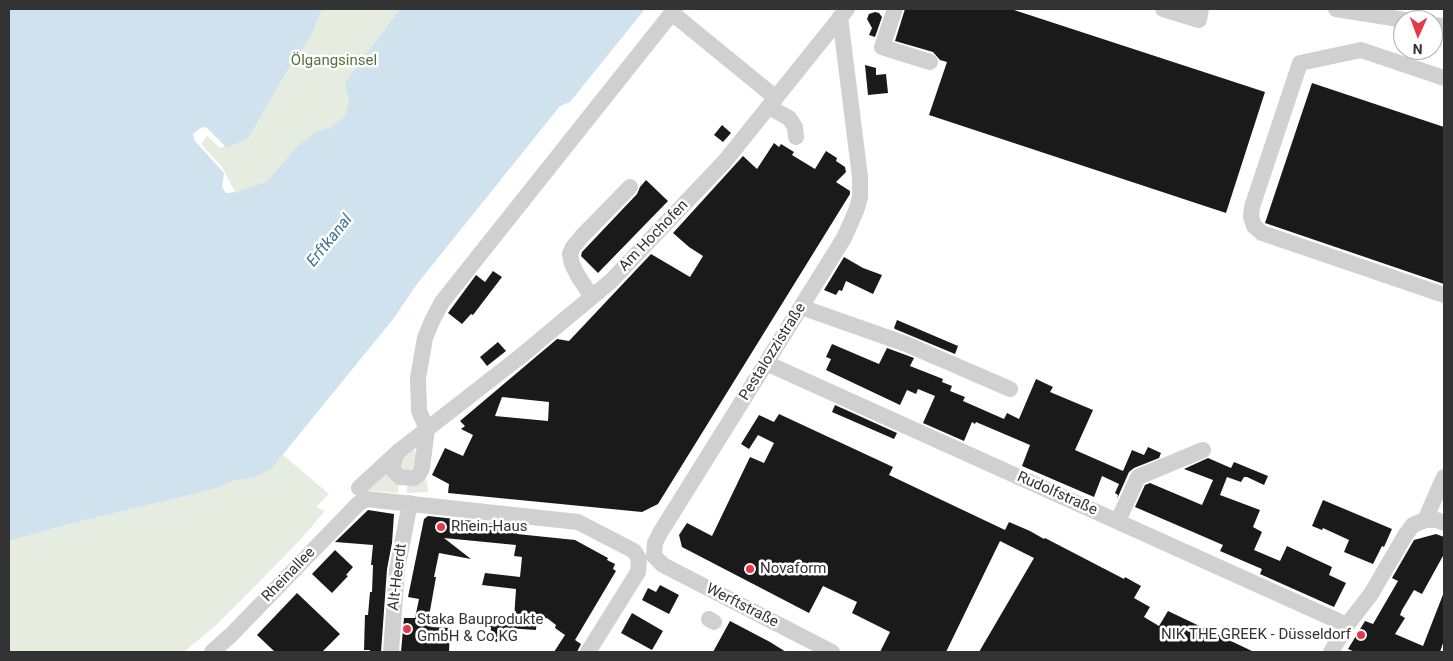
<!DOCTYPE html>
<meta charset="utf-8">
<style>
body{margin:0}
#map{position:relative;width:1453px;height:661px;overflow:hidden;background:#fff;font-family:Roboto,sans-serif}
canvas{display:block}
.frame{position:absolute;inset:0;border:10px solid #333;pointer-events:none}
.north{position:absolute;left:1393px;top:10px;width:50px;height:50px;box-sizing:border-box;background:#fff;border:1px solid #adadad;border-radius:50%;rotate:182deg;font-size:14px;font-weight:700;line-height:20px;text-align:center;color:#333}
.north::after{content:'';display:block;margin:auto;width:18px;height:22px;background:#e63946;clip-path:polygon(50% 0,100% 100%,50% 72%,0 100%)}
</style>
<div id="map">
<canvas width="1453" height="661"></canvas>
<div class="frame"></div>
<div class="north">N</div>
</div>
<script>
const context = document.querySelector('canvas').getContext('2d');
context.lineJoin = 'round';
function fillPath(path, color) { context.fillStyle = color; context.fill(path, 'evenodd'); }
const poly = rows => new Path2D(rows.map(r => 'M' + r).join(''));
function stroke(path, color, width, dash) { context.strokeStyle = color; context.lineWidth = width; context.lineCap = dash ? 'butt' : 'round'; context.setLineDash(dash || []); context.stroke(path); }
function label(font, color, halo, rows, align = 'center') {
  context.font = font + ' Roboto,sans-serif'; context.lineWidth = 5; context.setLineDash([]); context.textBaseline = 'middle'; context.strokeStyle = halo; context.fillStyle = color; for (const [text, x, y, turn = 0] of rows) {
    context.save(); context.translate(x, y); context.rotate((+turn || 0) * Math.PI / 180); context.textAlign = isNaN(turn) ? turn : align; if (halo) context.strokeText(text, 0, 0); context.fillText(text, 0, 0); context.restore();
  }
}
fillPath(poly([
 [296,9,441,9,372,98,243,207,222,167,201,144,207,136,220,148,230,144],
 [413,450,417,452,415,467,408,470,404,469,401,465,401,460],
 [282,454,329,494,316,507,325,511,301,539,265,576,214,627,184,652,9,652,9,541,66,525,218,488,231,481,253,478],
 [386,468,399,484,398,493,361,490],
 [423,480,427,481,428,492,407,493,407,486,415,485]
]), '#e6ecdf');
fillPath(poly([
 [9,9,322,9,311,36,287,71,248,138,227,148,207,128,202,127,193,134,195,141,224,173,222,187,226,193,237,192,267,182,299,144,316,132,330,128,345,116,349,101,345,83,400,9,645,9,570,102,560,106,417,284,394,318,271,469,253,478,232,481,218,488,66,525,9,541]
]), '#cfe2ee');
fillPath(poly([
 [905,9,1011,9,1265,92,1226,213,929,115,947,62,940,60,933,52,895,41],
 [875,12,879,13,882,17,875,37,869,35,872,28,867,19,869,14],
 [865,65,876,68,876,75,886,74,888,93,868,95],
 [1312,83,1444,127,1444,284,1265,223],
 [722,125,731,133,723,142,714,135],
 [774,143,779,147,781,144,794,152,792,155,815,169,826,151,837,158,836,161,845,167,846,172,836,182,850,191,850,194,658,504,642,512,448,493,449,484,432,475,445,448,463,456,473,435,461,429,465,426,460,421,557,339,569,341,651,254,690,277,703,256,689,247,673,233,743,156,757,169],
 [502,397,549,402,548,421,495,416],
 [646,180,668,201,598,273,581,256,582,252,637,194,640,187],
 [844,257,863,268,882,275,873,294,846,281,842,291,839,290,836,295,824,290],
 [493,271,502,277,473,315,471,314,462,324,448,313,476,275,485,282],
 [897,320,958,346,955,354,895,329,894,328],
 [498,342,506,351,487,366,480,357],
 [832,344,879,364,887,348,914,358,910,366,943,379,942,382,952,386,950,391,965,397,963,401,1004,419,1007,413,1019,419,1036,379,1053,387,1050,392,1093,410,1075,450,1123,471,1132,450,1144,455,1148,447,1161,453,1159,458,1134,468,1129,472,1117,499,1118,495,1115,493,1119,484,1102,476,1094,497,1022,466,1030,445,976,422,975,424,972,422,964,441,923,423,935,396,918,389,916,394,907,390,900,405,826,370,831,359,826,357],
 [835,405,897,433,894,439,832,412],
 [779,414,893,467,889,475,1005,530,1009,522,1030,531,1044,539,1045,538,1124,579,1125,577,1141,586,1134,598,1150,607,1144,617,1159,626,1168,611,1254,652,979,652,1034,558,1000,541,946,652,880,652,890,632,852,613,857,602,823,586,809,613,682,547,679,535,687,523,712,536,750,457,764,463,774,443,758,435,749,449,741,444,759,415,774,422],
 [1208,458,1231,468,1234,462,1268,476,1264,485,1247,477,1244,477,1241,482,1227,477,1220,495,1260,510,1253,527,1262,532,1254,550,1280,561,1287,546,1332,567,1329,575,1346,583,1334,607,1260,574,1262,569,1220,551,1223,545,1135,507,1145,485,1150,483,1202,505,1213,480,1184,469],
 [1323,500,1392,529,1384,547,1382,546,1373,564,1344,552,1349,540,1323,528,1322,530,1312,526],
 [368,510,394,514,392,543,387,569,381,652,370,652,370,650,364,650,365,615,368,615,370,592,372,592,373,565,371,565,373,545,335,542],
 [428,516,518,526,517,534,575,540,608,558,607,560,615,564,613,569,616,571,575,640,581,644,577,652,554,652,565,635,555,628,556,625,547,618,541,619,537,616,536,630,506,628,506,642,490,642,491,627,483,626,484,618,514,619,516,589,482,585,485,573,520,577,522,557,514,556,516,545,444,538,471,559,439,553,434,577,436,577,428,622,432,622,431,627,450,628,449,652,401,652,404,618,415,618,419,599,408,597,424,519],
 [1436,534,1444,537,1444,554,1422,594,1414,590,1402,610,1400,615,1405,618,1395,634,1423,646,1444,592,1444,640,1440,652,1355,652,1348,649,1365,621,1373,624,1398,581,1392,578,1414,540],
 [335,550,353,567,346,575,348,576,332,593,312,574],
 [660,585,679,595,669,614,642,600,648,588,656,592],
 [297,593,340,634,322,652,275,652,257,635],
 [632,613,663,631,652,650,621,633],
 [730,621,770,642,786,652,713,652]
]), '#1a1a1a');
stroke(poly([
 [895,9,882,47,930,62],
 [1163,9,1199,20,1201,9],
 [1336,9,1405,20],
 [672,13,776,98],
 [1433,25,1444,26],
 [1444,78,1361,50,1300,63,1252,207,1251,217,1254,226,1262,233,1444,295],
 [769,107,789,118,795,127,796,137],
 [592,297,578,276,572,264,570,254,573,247,583,235,630,187],
 [801,307,906,344,1010,389],
 [766,363,1347,625],
 [427,429,422,468,419,474,414,478,400,477,394,471,393,465,395,457,399,451,521,356,611,281,725,161,847,9],
 [427,429,419,411,418,378,425,338,432,321,442,302,675,9],
 [359,488,398,452],
 [1425,520,1444,477],
 [1118,521,1138,477,1203,450],
 [654,556,655,543,660,533,844,238,856,211,860,197,860,177,840,17],
 [654,556,663,565,832,652],
 [709,619,714,622],
 [212,652,231,635,358,504,366,499,578,522,634,551,639,559],
 [391,652,397,570,410,503],
 [588,652,638,572,639,559],
 [1331,652,1347,625,1371,594,1406,534,1413,525,1425,520,1437,520,1444,523]
]), '#d0d0d0', 16);
for (const [x, y, r, color] of [
 [441,527,5,"#e63946"],
 [750,569,5,"#e63946"],
 [407,629,5,"#e63946"],
 [1361,635,5,"#e63946"]
]) { const dot = new Path2D(); dot.arc(x, y, r, 0, 2 * Math.PI); context.fillStyle = color; context.fill(dot); stroke(dot, '#fff', 2); }
label('15px', '#56703f', '#fff', [
 ["Ölgangsinsel",334,61]
]);
label('15px', '#333', '#fff', [
 ["Am Hochofen",654,236,-46],
 ["Pestalozzistraße",773,352,-58],
 ["Rudolfstraße",1057,494,24],
 ["Rheinallee",289,575,-46],
 ["Alt-Heerdt",398,577,-83],
 ["Werftstraße",742,606,27]
]);
label('15px', '#333', '#fff', [
 ["Rhein-Haus",451,527],
 ["Novaform",760,569],
 ["Staka Bauprodukte",417,620],
 ["GmbH & Co.KG",417,637],
 ["NIK THE GREEK - Düsseldorf",1351,635,"right"]
], 'left');
label('italic 16px', '#3f7597', '#fff', [
 ["Erftkanal",330,241,-51]
]);
</script>
